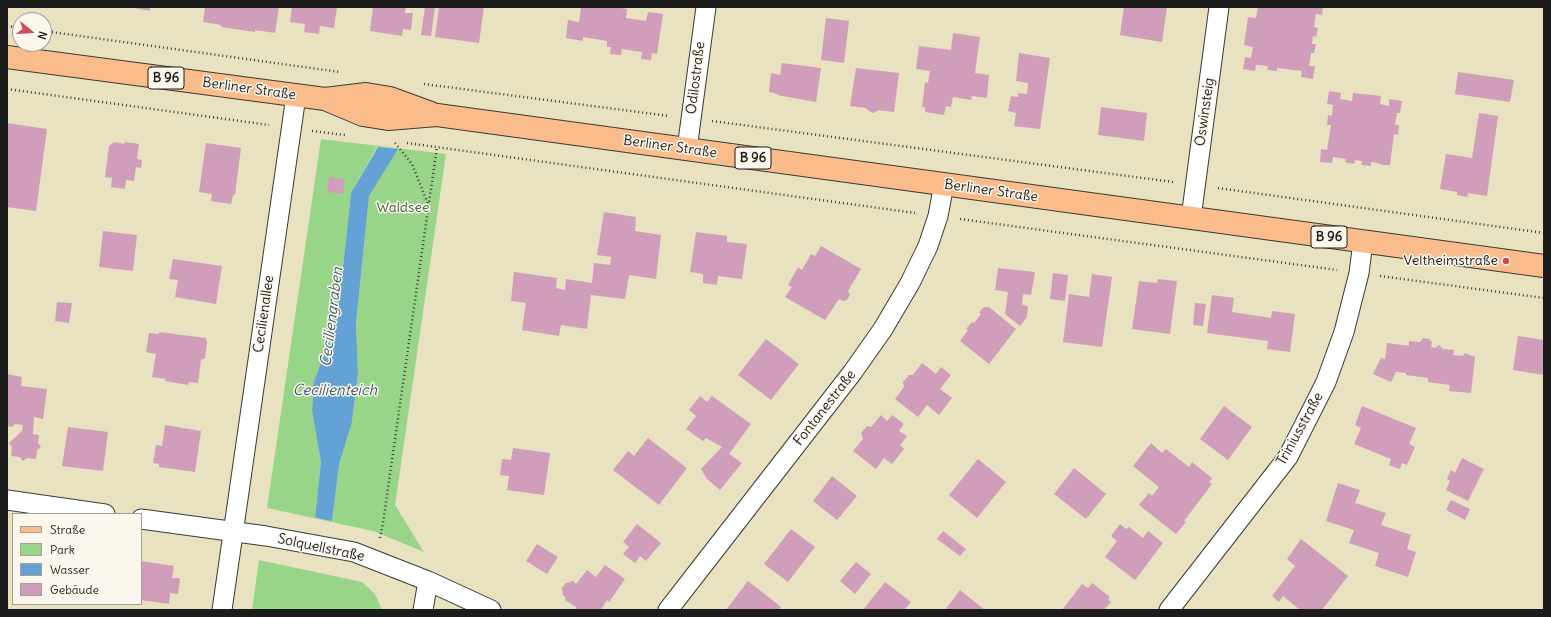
<!DOCTYPE html>
<meta charset="utf-8">
<style>
body{margin:0}
#map{position:relative;width:1551px;height:617px;overflow:hidden;background:#e8e2c0;font-family:Delius,sans-serif}
canvas{display:block}
.frame{position:absolute;inset:0;border:8px solid #1c1c1c;pointer-events:none}
.legend{position:absolute;left:12px;top:513px;width:130px;height:92px;box-sizing:border-box;background:#fbf7ec;border:1px solid #a29f99;margin:0;padding:5px 7px;list-style:none;font-size:12px;color:#1c1c1c}
.legend li{display:flex;align-items:center;gap:8px;height:20px}
.legend b{width:20px;border:1px solid #a29f99}
.north{position:absolute;left:12px;top:12px;width:40px;height:40px;box-sizing:border-box;background:#fbf7ec;border:1px solid #a29f99;border-radius:50%;rotate:108deg;font-size:11px;font-weight:700;line-height:16px;text-align:center;color:#1c1c1c}
.north::after{content:'';display:block;margin:auto;width:14px;height:18px;background:#d1495b;clip-path:polygon(50% 0,100% 100%,50% 72%,0 100%)}
</style>
<div id="map">
<canvas width="1551" height="617"></canvas>
<div class="frame"></div>
<ul class="legend">
<li><b style="height:5px;background:#f9bc8a"></b>Straße</li>
<li><b style="height:11px;background:#99d589"></b>Park</li>
<li><b style="height:11px;background:#64a1d5"></b>Wasser</li>
<li><b style="height:11px;background:#d09eba"></b>Gebäude</li>
</ul>
<div class="north">N</div>
</div>
<script>
const context = document.querySelector('canvas').getContext('2d');
context.lineJoin = 'round';
function fillPath(path, color) { context.fillStyle = color; context.fill(path, 'evenodd'); }
const poly = rows => new Path2D(rows.map(r => 'M' + r).join(''));
function stroke(path, color, width, dash) { context.strokeStyle = color; context.lineWidth = width; context.lineCap = dash ? 'butt' : 'round'; context.setLineDash(dash || []); context.stroke(path); }
function label(font, color, halo, rows, align = 'center') {
  context.font = font + ' Delius,sans-serif'; context.lineWidth = 3; context.setLineDash([]); context.textBaseline = 'middle'; context.strokeStyle = halo; context.fillStyle = color; for (const [text, x, y, turn = 0] of rows) {
    context.save(); context.translate(x, y); context.rotate((+turn || 0) * Math.PI / 180); context.textAlign = isNaN(turn) ? turn : align; if (halo) context.strokeText(text, 0, 0); context.fillText(text, 0, 0); context.restore();
  }
}
fillPath(poly([
 [321,139,446,154,395,505,424,552,373,531,267,508],
 [377,147,397,149,369,196,356,324,358,373,352,422,339,465,332,520,321,519,315,517,321,462,312,411,314,381,337,322,351,193],
 [259,560,362,582,375,594,382,610,252,610]
]), '#99d589');
fillPath(poly([
 [378,147,398,149,369,196,356,324,358,373,352,422,339,465,332,521,321,519,315,517,321,462,312,411,314,381,337,322,351,193]
]), '#64a1d5');
fillPath(poly([
 [129,7,150,7,150,11],
 [205,7,279,7,275,33,255,30,255,32,221,27,221,25,203,22],
 [292,7,337,7,334,28,320,26,319,34,304,32,305,24,290,22],
 [373,7,406,7,405,13,413,13,411,30,403,29,402,36,370,31],
 [425,7,435,7,431,36,421,35],
 [439,7,484,7,479,43,435,37],
 [581,7,615,7,627,9,626,18,646,21,648,12,663,14,657,54,652,53,651,60,641,59,642,52,622,49,621,55,610,54,611,47,607,47,607,41,583,37,583,41,566,38,568,20,579,22],
 [1124,7,1167,7,1162,42,1120,35],
 [1258,7,1323,7,1322,15,1316,14,1314,27,1318,28,1316,37,1313,36,1312,44,1316,44,1314,53,1311,53,1309,66,1315,66,1313,79,1301,77,1302,71,1277,68,1277,71,1267,70,1268,66,1256,65,1255,71,1243,69,1245,57,1251,58,1253,47,1244,45,1248,17,1256,18],
 [826,18,849,21,844,63,821,60],
 [953,33,980,37,975,73,989,75,987,98,972,96,971,100,953,97,951,107,946,106,944,115,925,112,925,107,922,107,925,82,928,83,930,71,916,69,919,46,951,50],
 [1019,53,1050,58,1040,129,1014,126,1016,113,1008,111,1011,96,1018,97,1018,93,1027,94,1028,83,1016,81],
 [782,63,821,68,816,102,777,95,778,94,769,92,771,73,780,75],
 [856,68,899,73,894,112,879,110,873,113,869,111,866,108,850,106],
 [1458,72,1514,80,1510,102,1455,94],
 [1329,91,1341,93,1340,99,1352,101,1353,93,1381,96,1380,104,1389,106,1389,99,1402,101,1400,113,1397,113,1395,125,1399,125,1398,135,1394,134,1390,165,1382,165,1378,163,1371,162,1371,166,1361,165,1362,161,1355,160,1354,164,1345,162,1346,159,1333,157,1332,163,1320,162,1321,149,1327,150,1331,125,1327,125,1328,115,1332,116,1333,105,1327,104],
 [1101,107,1147,113,1144,141,1098,135],
 [1479,113,1498,116,1487,196,1468,193,1467,197,1457,195,1457,192,1440,189,1446,154,1472,158],
 [7,123,47,129,36,211,7,207],
 [114,142,124,144,125,142,139,144,137,159,142,160,141,168,136,167,134,181,126,180,125,189,111,187,112,178,105,177,109,146],
 [206,143,241,148,235,194,233,196,231,204,211,201,212,194,199,192],
 [329,177,345,179,343,194,327,192],
 [604,212,636,217,635,231,661,235,656,279,629,275,625,299,591,295,587,329,561,325,559,336,522,330,526,303,511,301,514,272,557,278,556,288,565,290,566,279,592,283,594,263,610,265,611,257,597,255],
 [103,231,137,235,133,271,99,267],
 [696,232,727,236,727,242,747,244,742,279,718,276,717,285,703,283,703,274,690,272],
 [821,246,861,269,848,291,850,295,847,300,843,301,839,299,825,320,785,297,792,287,788,285,798,267,802,270,811,254,815,256],
 [173,259,222,266,216,304,175,297,178,280,169,279],
 [998,268,1035,272,1031,295,1023,294,1022,305,1028,306,1027,317,1020,326,1005,314,1008,292,995,290],
 [1053,273,1068,275,1065,301,1050,299],
 [1092,274,1112,277,1102,347,1063,342,1069,294,1089,297],
 [1158,279,1177,281,1170,334,1132,329,1139,281,1157,283],
 [1212,295,1234,298,1232,312,1271,318,1272,311,1295,314,1290,352,1267,349,1268,341,1207,333],
 [57,302,72,303,69,323,55,321],
 [1195,303,1206,304,1203,326,1193,325],
 [984,307,989,307,1016,329,989,364,960,341,968,330,966,329,972,322,974,323,981,314,979,312],
 [159,332,206,338,207,343,205,358,201,360,198,383,189,382,188,385,165,381,166,379,152,377,156,354,146,352,149,333,159,334],
 [1518,336,1544,340,1544,375,1513,370],
 [1423,338,1429,339,1432,342,1431,347,1435,348,1439,345,1443,349,1454,350,1453,355,1463,356,1465,353,1475,357,1471,393,1449,391,1450,385,1428,382,1428,378,1406,375,1406,373,1396,372,1391,382,1373,374,1381,358,1385,359,1387,343,1409,346,1409,341,1420,342],
 [766,339,799,364,771,400,738,375],
 [922,363,936,374,941,367,951,375,940,389,952,398,939,415,927,405,918,417,895,399,904,387,903,382,909,375,913,375],
 [7,374,22,377,21,386,47,389,43,419,34,417,33,434,39,435,38,443,41,447,37,450,36,459,27,458,23,461,20,457,11,456,12,447,9,443,22,431,23,425,15,424,12,427,7,426],
 [700,396,707,402,712,396,751,424,729,454,742,463,720,490,707,479,701,469,722,447,706,438,703,441,686,429,696,416,689,410],
 [1224,406,1252,427,1228,460,1200,439],
 [1362,406,1416,428,1409,444,1415,447,1407,465,1402,463,1400,469,1389,465,1391,459,1354,444,1361,428,1355,425],
 [881,415,887,421,892,415,904,424,899,431,907,436,900,445,904,449,892,464,884,458,876,469,853,451,863,439,861,433,867,426,871,427],
 [165,425,201,431,195,472,159,467,159,464,153,463,156,445,162,446],
 [68,427,108,432,103,471,62,466],
 [648,438,687,468,659,505,613,470,628,451,634,456],
 [1151,443,1162,453,1166,449,1189,467,1192,462,1212,478,1209,482,1212,484,1184,521,1186,522,1176,534,1139,505,1149,493,1152,496,1159,487,1133,466],
 [513,448,550,453,544,495,507,490,509,476,500,475,502,459,511,460],
 [1462,458,1484,469,1468,501,1446,490,1450,481,1447,479,1451,470,1455,473],
 [978,459,1006,482,977,518,949,495],
 [1074,468,1106,494,1086,519,1054,494],
 [832,476,857,496,837,520,813,501],
 [1338,483,1360,490,1355,503,1386,513,1381,525,1411,535,1407,549,1416,552,1408,577,1375,566,1379,553,1349,543,1354,530,1326,521],
 [1451,500,1470,509,1465,520,1446,510],
 [637,524,661,543,646,561,640,556,635,563,623,554,629,547,623,542],
 [1120,524,1126,529,1129,527,1143,538,1148,531,1163,543,1135,580,1105,557,1117,541,1111,536],
 [791,529,815,547,788,582,764,564],
 [943,531,966,549,960,556,937,539],
 [1301,539,1348,576,1322,610,1300,610,1283,596,1279,602,1272,596,1295,566,1287,559],
 [537,544,558,557,547,574,526,561],
 [141,561,174,566,172,578,180,578,178,594,170,593,169,604,141,600],
 [856,562,871,574,855,594,840,581],
 [605,565,625,579,609,602,607,600,601,610,576,610,576,607,565,600,566,598,563,595,562,588,566,583,573,581,576,584,587,570,596,577],
 [748,581,781,607,779,610,726,610],
 [885,582,911,602,904,610,863,610],
 [1092,583,1110,597,1108,599,1111,602,1104,610,1062,610,1082,584,1088,588],
 [960,590,985,610,945,610]
]), '#d09eba');
const street = poly([
 [687,149,706,7],
 [1191,218,1219,7],
 [7,500,105,514],
 [141,519,266,536,354,552,428,581,491,610],
 [222,610,296,96],
 [423,610,428,581],
 [668,610,852,373,883,329,910,283,928,246,938,216,944,184],
 [1169,610,1288,457,1326,382,1344,332,1359,273,1363,242]
]);
const primary = poly([
 [7,57,325,99,366,94,390,98,431,113],
 [325,99,363,115,388,119,437,115,1544,266]
]);
stroke(street, '#3b3a35', 21);
stroke(primary, '#3b3a35', 24);
stroke(poly([
 [7,26,20,28],
 [44,31,340,72],
 [424,84,669,116],
 [7,89,269,125],
 [712,121,1173,182],
 [312,131,345,135],
 [395,143,412,164,428,204],
 [407,143,915,213],
 [1218,188,1544,233],
 [960,219,1337,270],
 [1380,276,1544,298],
 [380,538,383,523,437,147]
]), '#3b3a35', 2.5, [1, 3]);
stroke(street, '#fff', 19);
stroke(primary, '#f9bc8a', 22);
for (const [x, y, r, color] of [
 [1506,261,4,"#d1495b"]
]) { const dot = new Path2D(); dot.arc(x, y, r, 0, 2 * Math.PI); context.fillStyle = color; context.fill(dot); stroke(dot, '#fbf7ec', 1.5); }
for (const [x, y, w] of [
 [166,78,36],
 [753,158,36],
 [1329,237,36]
]) { const box = new Path2D(); box.roundRect(x - w / 2, y - 11, w, 22, 3); context.fillStyle = '#fbf7ec'; context.fill(box); stroke(box, '#1c1c1c', 1); }
label('bold 13px', '#1c1c1c', null, [
 ["B 96",166,78],
 ["B 96",753,158],
 ["B 96",1329,237]
]);
label('14px', '#1c1c1c', '#fbf7ec', [
 ["Odilostraße",696,78,-83],
 ["Berliner Straße",249,89,8],
 ["Oswinsteig",1205,112,-82],
 ["Berliner Straße",670,147,8],
 ["Berliner Straße",991,191,8],
 ["Cecilienallee",264,314,-82],
 ["Fontanestraße",825,408,-52],
 ["Triniusstraße",1300,429,-61],
 ["Solquellstraße",321,548,12]
]);
label('14px', '#485d42', '#fbf7ec', [
 ["Waldsee",403,208]
]);
label('14px', '#1c1c1c', '#fbf7ec', [
 ["Veltheimstraße",1498,261]
], 'right');
label('italic 15px', '#3c586f', '#fbf7ec', [
 ["Ceciliengraben",332,317,-83],
 ["Cecilienteich",335,391]
]);
</script>
